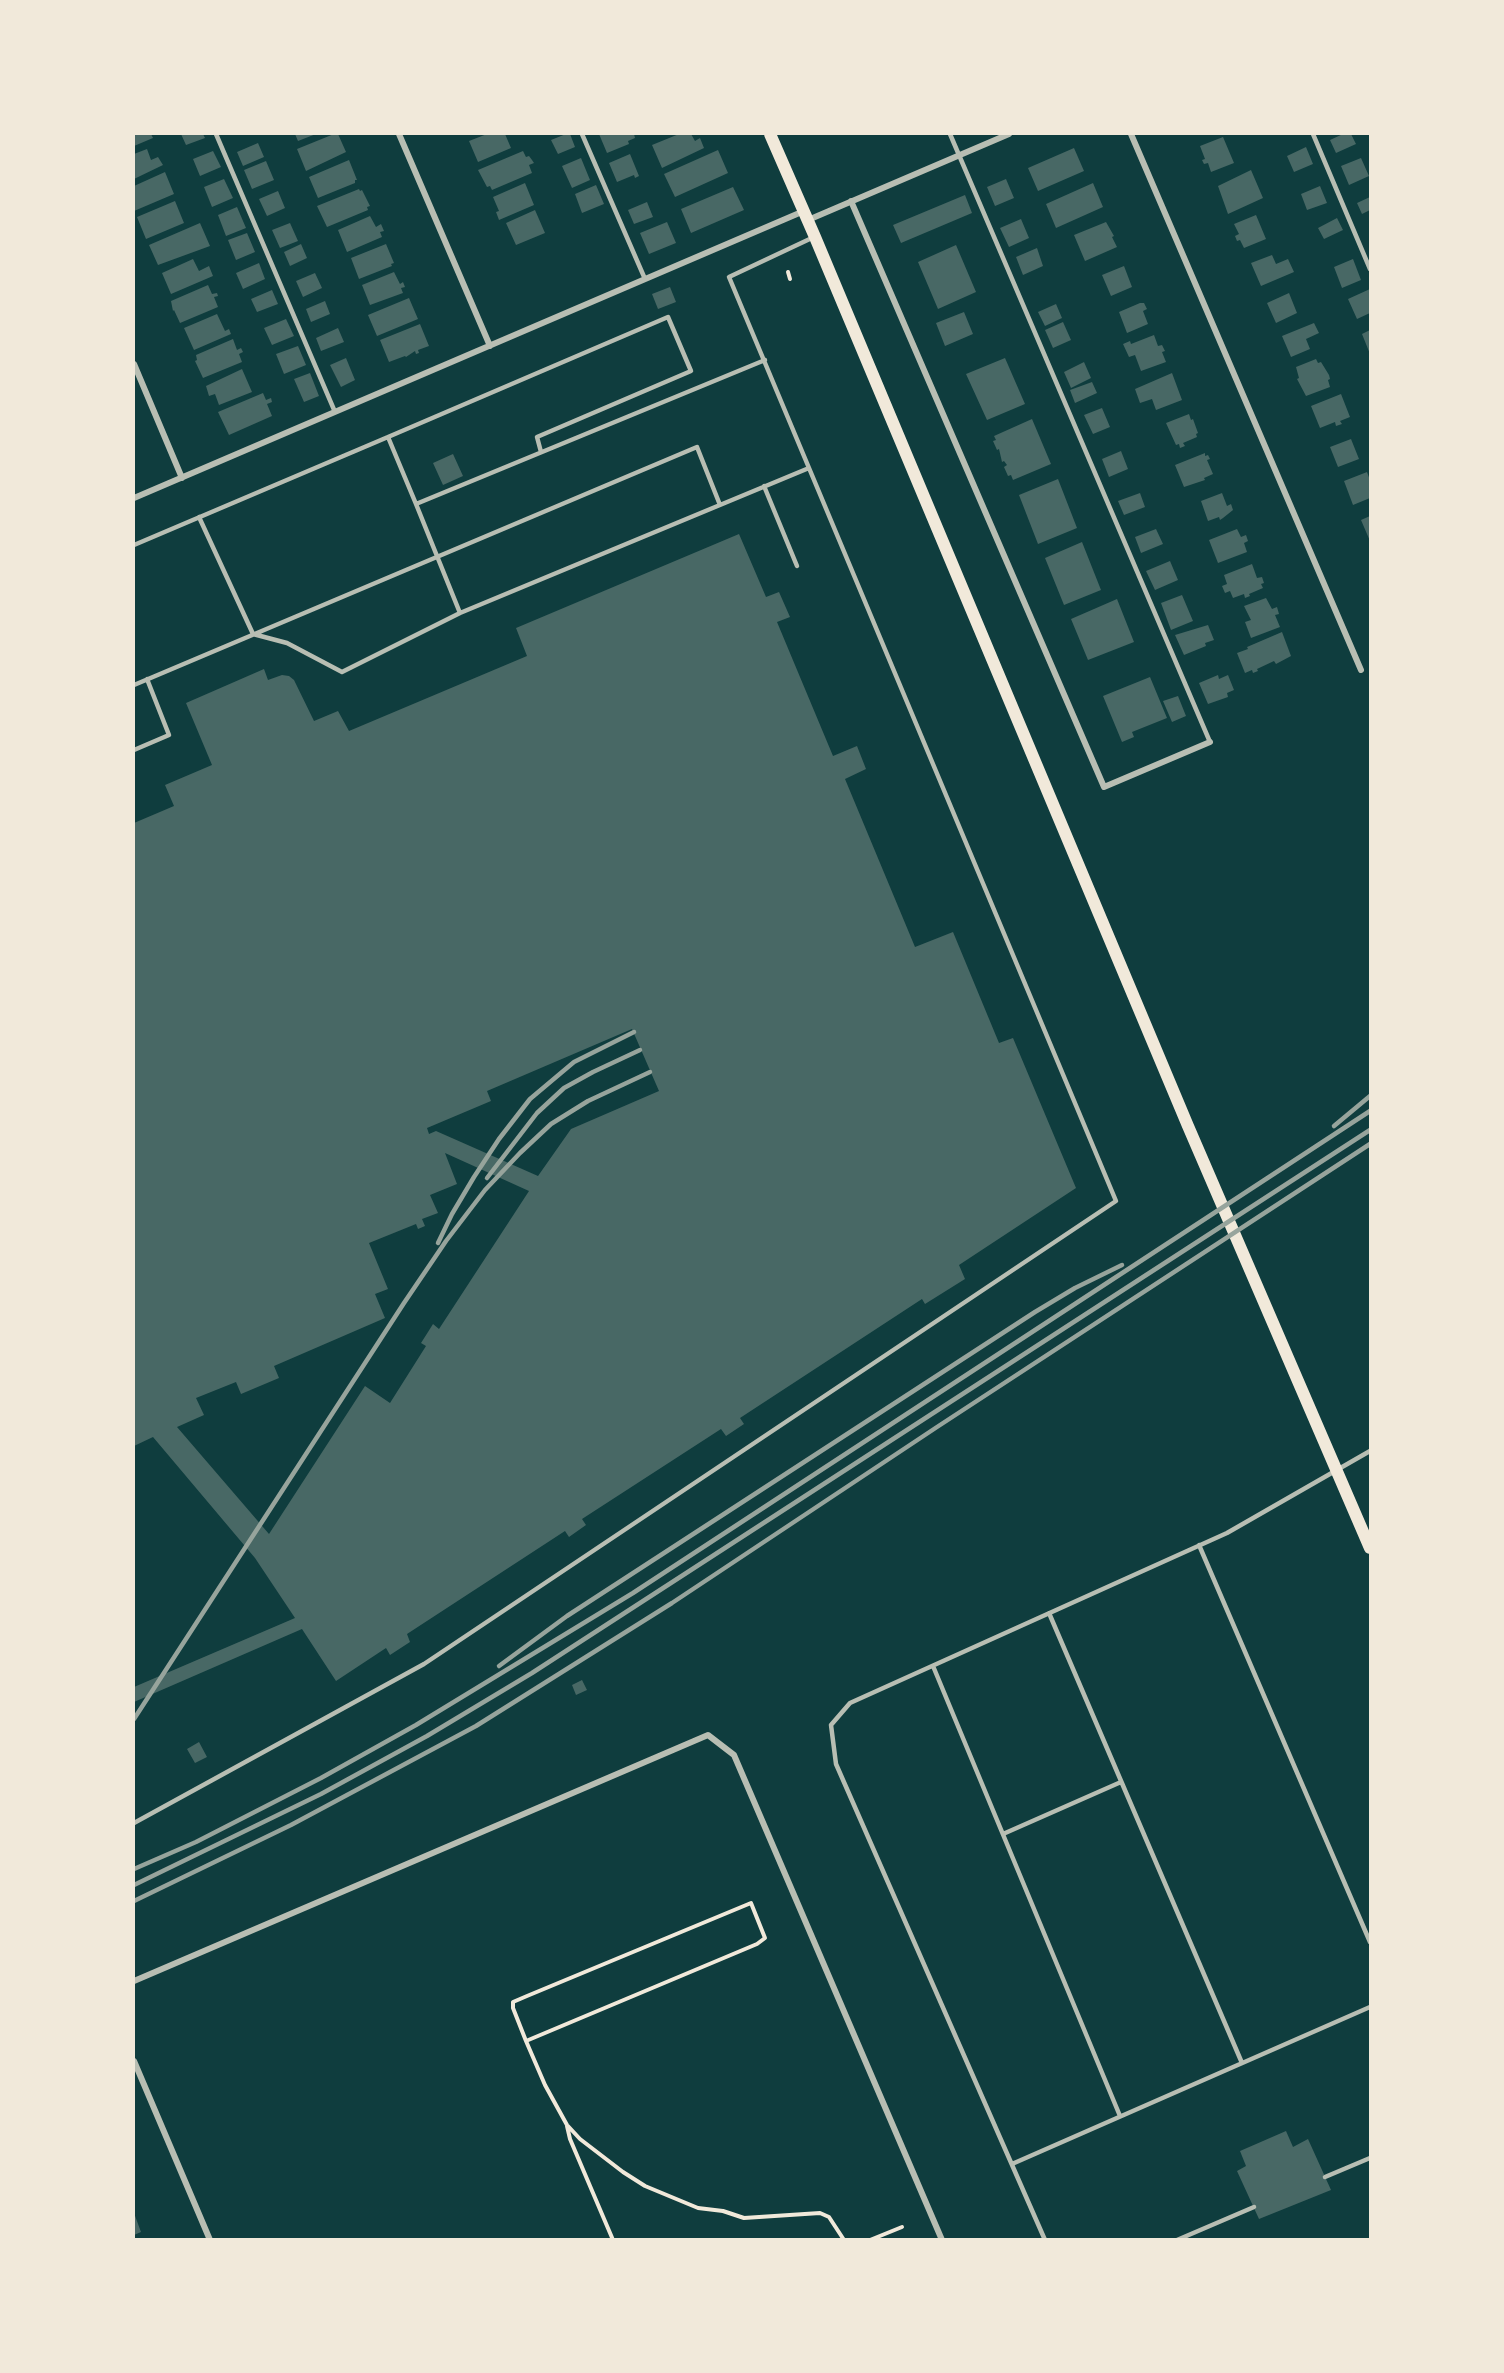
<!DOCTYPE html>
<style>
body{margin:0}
#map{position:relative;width:1504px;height:2373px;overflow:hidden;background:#0f3d3e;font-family:Signika,sans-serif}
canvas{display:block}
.frame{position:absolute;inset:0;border:135px solid #f1e9da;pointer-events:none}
</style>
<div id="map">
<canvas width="1504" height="2373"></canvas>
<div class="frame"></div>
</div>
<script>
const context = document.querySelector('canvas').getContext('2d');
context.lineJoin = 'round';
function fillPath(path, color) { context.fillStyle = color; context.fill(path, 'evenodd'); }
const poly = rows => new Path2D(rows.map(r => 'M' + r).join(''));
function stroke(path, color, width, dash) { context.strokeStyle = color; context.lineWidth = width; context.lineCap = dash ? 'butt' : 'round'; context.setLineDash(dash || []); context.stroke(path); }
fillPath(poly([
 [134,134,151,134,153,138,134,146],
 [181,134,203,134,205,138,186,145],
 [295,134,316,134,298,141],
 [334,134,334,135,338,134,346,152,306,171,297,149],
 [487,134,505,134,511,148,478,162,469,141],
 [566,134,570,134,575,147,558,154,551,140],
 [599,134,634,134,635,138,628,141,629,144,607,153],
 [679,134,691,134,695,141,700,138,704,148,662,168,652,145],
 [1343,134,1351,134,1356,144,1336,153,1330,140],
 [1223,137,1234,163,1211,172,1208,163,1204,164,1202,160,1205,159,1200,146],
 [258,143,264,157,243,166,237,152],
 [1306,147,1313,164,1294,172,1287,156],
 [1074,148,1084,171,1038,191,1028,168],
 [147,149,151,160,158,157,163,165,134,179,134,154],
 [718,150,728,173,675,197,664,174],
 [213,151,221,167,200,176,193,159],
 [523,151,526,157,529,156,532,160,534,163,529,165,532,173,492,190,490,186,487,187,478,170],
 [630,154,639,176,635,178,634,175,617,182,609,163],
 [581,158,590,180,572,188,562,166],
 [1361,158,1369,176,1349,185,1341,166],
 [349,160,357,180,355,180,355,183,318,198,309,177],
 [266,161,274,180,252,189,244,170],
 [1251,170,1263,198,1228,214,1218,186],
 [165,172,174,194,134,211,134,186],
 [224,179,233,198,212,207,204,187],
 [1006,179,1014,198,995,206,987,187],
 [525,183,534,205,499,220,496,212,499,211,493,197],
 [1093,183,1103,207,1056,228,1046,204],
 [596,185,604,204,582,213,575,194],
 [1320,186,1327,203,1307,210,1301,194],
 [733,187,744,210,691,233,681,209],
 [359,189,360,191,362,190,370,206,367,207,368,210,327,227,317,206],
 [278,191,285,208,267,216,259,199],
 [965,195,972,213,901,243,893,225],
 [1370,197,1370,210,1362,214,1357,203],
 [175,201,184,223,146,239,137,217],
 [647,202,653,217,634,224,628,210],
 [237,207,246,228,226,236,218,215],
 [535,210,545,233,516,245,506,223],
 [1256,215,1266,239,1244,248,1240,240,1237,241,1235,236,1239,234,1234,224],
 [370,216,376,227,381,224,384,231,380,232,382,237,347,252,338,230],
 [1337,218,1343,230,1324,239,1318,228],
 [1021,219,1029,238,1009,247,1000,228],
 [667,222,676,243,649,254,640,233],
 [1106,222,1114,236,1112,237,1117,247,1085,261,1074,235],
 [200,223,210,246,158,265,149,245],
 [290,223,298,241,280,248,272,230],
 [247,233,255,252,236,260,228,240],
 [301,244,307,258,290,266,284,252],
 [386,244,394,263,391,264,392,266,359,279,351,258],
 [956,245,976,292,938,309,918,262],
 [1037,248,1043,266,1023,275,1016,257],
 [1272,255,1276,264,1288,259,1294,272,1261,286,1251,263],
 [193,259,199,271,209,266,213,276,171,294,162,273],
 [1353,259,1361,280,1342,288,1334,267],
 [259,263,265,279,243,289,236,273],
 [1124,266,1132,287,1111,296,1102,275],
 [394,272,400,284,403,282,405,287,401,288,403,293,370,305,362,285],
 [315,273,322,288,303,297,296,281],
 [208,285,212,294,217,293,218,296,214,297,218,307,180,323,174,310,173,311,171,301],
 [670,287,676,302,658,309,652,294],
 [1370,289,1370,313,1357,319,1348,299],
 [272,290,278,304,257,312,251,299],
 [1289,293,1297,313,1276,323,1267,303],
 [409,298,418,319,377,336,368,315],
 [325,301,330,314,311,322,306,309],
 [1140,303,1144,303,1147,309,1143,311,1148,324,1127,333,1119,312],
 [1056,304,1062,318,1045,326,1038,312],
 [964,312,973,334,945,346,936,323],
 [217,314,225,331,229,329,231,334,194,350,184,328],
 [286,319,294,336,272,345,264,328],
 [1063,322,1071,340,1053,348,1045,330],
 [1314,323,1319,333,1306,339,1310,349,1291,357,1282,336],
 [420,324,429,346,418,350,419,353,416,354,415,351,406,357,405,356,389,362,380,340],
 [338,328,344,342,321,351,316,338],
 [1370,330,1370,354,1362,334],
 [1154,335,1158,346,1162,345,1165,351,1162,352,1166,362,1141,371,1135,355,1129,357,1123,344,1130,341,1131,344],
 [233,339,237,350,241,348,243,352,239,354,242,362,203,378,195,361,197,360,196,355],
 [298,346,306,365,284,374,276,354],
 [346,358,355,380,341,387,330,365],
 [1005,358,1025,404,987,420,966,374],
 [1316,359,1318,363,1321,362,1329,375,1330,379,1328,380,1330,387,1306,396,1297,379,1299,378,1296,367],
 [1084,362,1091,378,1071,388,1064,372],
 [242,369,252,392,219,405,215,394,209,396,206,386],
 [310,373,319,396,304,402,294,379],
 [1172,373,1182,400,1156,410,1152,399,1140,403,1135,389],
 [1092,382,1097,393,1075,403,1070,390],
 [263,393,266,400,271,398,272,402,267,404,272,416,229,435,218,412],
 [1341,394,1350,417,1340,421,1342,424,1336,426,1335,422,1320,428,1311,406],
 [1102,408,1110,427,1093,434,1084,415],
 [1189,414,1191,420,1193,419,1198,433,1196,434,1197,437,1183,443,1185,446,1180,448,1179,444,1176,445,1166,423],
 [1032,419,1051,464,1013,480,1011,475,1008,476,1004,467,1007,465,1004,461,1002,462,999,449,997,450,993,441,996,440,994,436],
 [1351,439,1359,459,1338,467,1330,447],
 [1121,451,1128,469,1109,477,1102,459],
 [1205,453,1205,456,1208,455,1210,459,1207,460,1213,474,1204,478,1205,480,1184,487,1175,465],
 [453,454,463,476,443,485,433,463],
 [1367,472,1370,480,1370,498,1353,505,1344,481],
 [1058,479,1077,528,1038,544,1019,495],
 [1140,493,1145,507,1124,515,1118,501],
 [1222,493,1227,506,1231,504,1233,510,1223,518,1220,520,1219,517,1208,521,1201,501],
 [1370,516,1370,541,1361,520],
 [1156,529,1163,544,1141,553,1135,537],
 [1237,529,1241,537,1246,535,1248,541,1244,543,1247,552,1218,563,1209,540],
 [739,534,766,597,779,592,790,617,777,622,833,756,857,746,866,769,845,779,915,947,953,932,999,1043,1013,1038,1076,1188,959,1265,965,1279,925,1304,922,1299,740,1418,744,1424,726,1436,721,1429,582,1519,586,1525,569,1537,565,1531,407,1634,410,1642,390,1655,386,1648,336,1681,302,1629,134,1702,134,1687,295,1618,255,1558,153,1437,134,1446,134,823,174,806,165,785,212,765,186,703,264,669,268,680,282,675,289,676,294,680,314,721,338,711,349,731,527,656,516,628],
 [632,1029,659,1091,571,1129,538,1176,436,1131,429,1134,427,1128,491,1101,487,1091],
 [445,1153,529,1191,439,1329,433,1324,428,1332,421,1343,426,1346,390,1403,365,1386,269,1534,177,1427,204,1415,196,1398,236,1382,241,1394,279,1378,274,1366,385,1318,375,1294,388,1289,369,1243,416,1224,418,1229,425,1226,422,1219,438,1213,430,1195,457,1184],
 [1082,542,1101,590,1064,605,1045,558],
 [1170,561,1178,580,1155,590,1146,571],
 [1252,564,1257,578,1262,577,1264,583,1261,584,1263,588,1249,594,1250,596,1245,598,1244,594,1233,598,1230,591,1225,593,1222,586,1227,584,1224,575],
 [1182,595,1193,621,1171,630,1161,603],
 [1266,598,1272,609,1277,607,1279,614,1275,615,1280,627,1251,638,1245,622,1251,620,1244,606],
 [1117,599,1134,642,1088,660,1071,619],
 [1208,625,1214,640,1205,643,1206,646,1184,655,1175,635],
 [1282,632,1291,656,1276,664,1274,661,1257,669,1258,671,1253,673,1252,670,1245,673,1237,653,1248,649,1247,647],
 [1218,675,1219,679,1228,675,1234,690,1227,693,1228,697,1208,704,1199,683],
 [1150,677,1167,718,1132,732,1134,737,1122,742,1103,696],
 [1178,696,1186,716,1172,722,1163,701],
 [582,1680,587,1690,576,1695,572,1685],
 [199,1742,207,1757,195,1763,187,1749],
 [1286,2131,1293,2147,1308,2139,1331,2190,1259,2219,1237,2171,1246,2166,1240,2151],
 [134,2213,141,2232,134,2235]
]), '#486865');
stroke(poly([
 [788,272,790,279],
 [526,2041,757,1944,765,1938,751,1903,527,1996,513,2002,513,2008,526,2041,545,2085,567,2125,580,2139,623,2172,645,2186,698,2208,723,2211,744,2218,820,2213,829,2217,844,2240],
 [567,2126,570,2139,613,2240],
 [870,2240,902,2227]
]), '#f1e9da', 4);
stroke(poly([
 [216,134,335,412],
 [582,134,645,279],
 [950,134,1210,742],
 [1313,134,1370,269],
 [388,437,668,317,691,371,537,437,541,452],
 [764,486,797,566],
 [199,517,253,634,287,643,342,672,460,613,809,468],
 [134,545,388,437,416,504],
 [460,613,416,504,765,360],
 [134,685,697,447,720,505],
 [134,750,169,735,147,679],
 [1199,1545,1370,1942],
 [1049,1613,1242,2063],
 [933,1666,1120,2116],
 [134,1823,424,1664,1116,1201,729,277,814,237],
 [1003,1834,1121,1782],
 [1012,2164,1370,2007],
 [1325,2177,1370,2158],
 [1045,2240,836,1764,831,1725,850,1703,1227,1533,1370,1451],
 [1177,2240,1254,2207]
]), '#b8beb3', 4.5);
stroke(poly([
 [399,134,490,346],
 [1131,134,1361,670],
 [851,201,1104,787,1210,742],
 [808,220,1009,134],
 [134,364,182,478],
 [134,498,804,211],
 [134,1981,708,1735,734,1755,942,2240],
 [134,2061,210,2240]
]), '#b8beb3', 6);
stroke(poly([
 [770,134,815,237,1188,1126,1370,1548]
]), '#f1e9da', 12);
stroke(poly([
 [1334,1126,1370,1096],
 [487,1178,537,1113,564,1088,593,1072,640,1050],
 [438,1243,452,1214,474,1177,499,1139,530,1099,574,1062,634,1032],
 [499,1666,567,1616,1035,1312,1075,1288,1122,1265],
 [134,1719,404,1303,446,1241,485,1190,520,1153,551,1124,588,1101,650,1072],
 [134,1869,196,1842,321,1778,416,1725,559,1638,633,1593,1370,1111],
 [134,1885,321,1794,427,1736,532,1673,1370,1130],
 [134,1901,291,1825,476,1726,672,1603,937,1427,1370,1144]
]), '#97a49c', 4.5);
</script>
